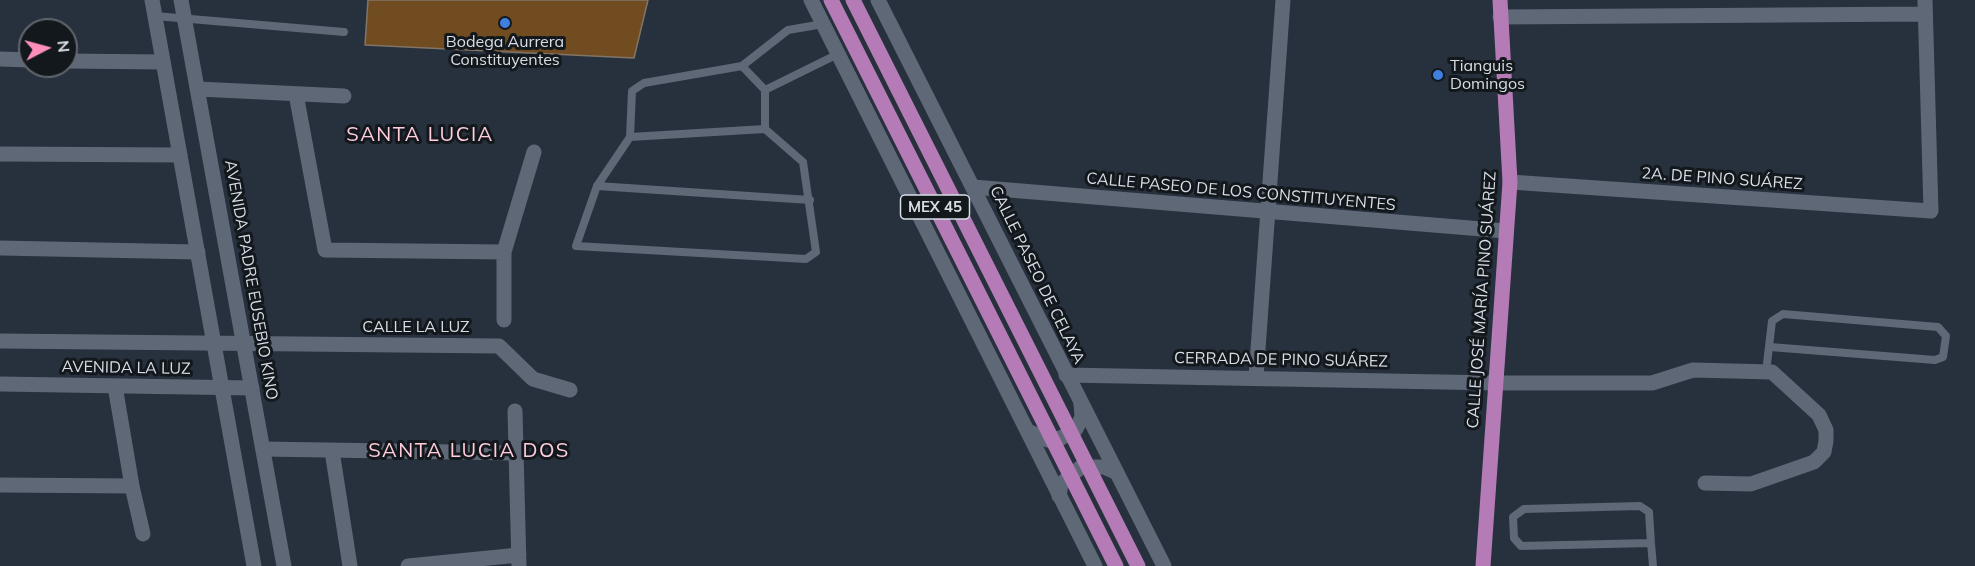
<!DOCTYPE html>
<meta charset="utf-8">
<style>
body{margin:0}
#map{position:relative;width:1975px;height:566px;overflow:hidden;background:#27303d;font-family:Mulish,sans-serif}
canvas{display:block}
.north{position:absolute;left:18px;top:18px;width:60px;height:60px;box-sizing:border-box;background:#13181d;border:2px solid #62676d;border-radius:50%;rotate:84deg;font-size:16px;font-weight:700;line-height:24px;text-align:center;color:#d8dee6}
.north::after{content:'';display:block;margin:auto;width:21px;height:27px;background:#ff8ebb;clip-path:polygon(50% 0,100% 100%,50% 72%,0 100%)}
</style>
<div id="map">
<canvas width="1975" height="566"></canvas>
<div class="north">N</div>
</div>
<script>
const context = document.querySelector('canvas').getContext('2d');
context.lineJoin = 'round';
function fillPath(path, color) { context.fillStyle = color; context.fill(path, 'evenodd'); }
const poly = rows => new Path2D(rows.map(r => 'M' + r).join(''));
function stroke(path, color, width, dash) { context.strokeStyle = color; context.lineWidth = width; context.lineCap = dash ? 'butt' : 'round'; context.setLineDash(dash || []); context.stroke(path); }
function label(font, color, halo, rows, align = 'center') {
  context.font = font + ' Mulish,sans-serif'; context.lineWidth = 6; context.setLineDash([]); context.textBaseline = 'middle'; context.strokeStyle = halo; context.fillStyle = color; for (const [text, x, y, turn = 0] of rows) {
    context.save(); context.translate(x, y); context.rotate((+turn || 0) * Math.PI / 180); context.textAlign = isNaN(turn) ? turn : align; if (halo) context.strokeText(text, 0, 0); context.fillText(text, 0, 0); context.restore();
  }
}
const building = poly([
 [368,0,648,0,634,58,365,45,368,0]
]);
fillPath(building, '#704c20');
stroke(building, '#827568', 1.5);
stroke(poly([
 [155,16,344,32],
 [742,66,765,90,765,129,803,162,816,252,806,259,576,246,597,186,630,137,632,91,644,83,742,66,788,30,823,24],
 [765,90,838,54],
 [630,137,765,129],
 [597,186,810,200],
 [1766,372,1772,321,1783,314,1938,327,1946,336,1943,357,1935,360,1770,347],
 [1651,543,1521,546,1514,538,1513,517,1524,509,1640,506,1649,512,1651,543,1653,566]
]), '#5e6876', 8);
stroke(poly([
 [1500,17,1925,14],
 [0,59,30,60],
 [66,61,163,62],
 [198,89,344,96],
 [296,94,325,250,504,252],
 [0,154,180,155],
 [1510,182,1931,211,1925,0],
 [973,187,1506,231],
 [0,248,198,252],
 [504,320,504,252,534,152],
 [0,341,499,346,533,379,570,390],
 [1066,375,1496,383,1652,383,1693,370,1772,372,1819,415,1826,430,1826,441,1824,452,1814,462,1751,484,1705,483],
 [1256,377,1283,0],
 [0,384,252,388],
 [115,386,132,486,143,534],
 [515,411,519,566],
 [263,449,516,453],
 [332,451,350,566],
 [0,485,132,486],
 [408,566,519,555]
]), '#5e6876', 15);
stroke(poly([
 [1028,431,1047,440,1061,438,1076,429,1082,417,1081,404],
 [1059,496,1061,484,1081,467,1104,467,1115,472]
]), '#5e6876', 15);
stroke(poly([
 [152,0,254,566],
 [181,0,284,566],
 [811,0,1095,566],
 [878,0,1164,566]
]), '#5e6876', 15);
stroke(poly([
 [831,0,1116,566],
 [853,0,1138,566],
 [1483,566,1510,182,1500,0]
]), '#b47bb6', 15);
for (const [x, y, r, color] of [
 [505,23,6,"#3f7fe0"],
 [1438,75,6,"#3f7fe0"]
]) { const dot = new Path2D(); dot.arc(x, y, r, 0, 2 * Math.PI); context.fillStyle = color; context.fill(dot); stroke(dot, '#13181d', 2); }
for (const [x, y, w] of [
 [935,207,69]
]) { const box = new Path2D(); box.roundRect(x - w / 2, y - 12, w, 24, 4.5); context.fillStyle = '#13181d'; context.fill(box); stroke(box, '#d8dee6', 1.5); }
label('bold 15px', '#d8dee6', null, [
 ["MEX 45",935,207]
]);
label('16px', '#d8dee6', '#13181d', [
 ["Bodega Aurrera",505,42],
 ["Constituyentes",505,60],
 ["Tianguis",1450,66,"left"],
 ["Domingos",1450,84,"left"]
]);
label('16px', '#d8dee6', '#13181d', [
 ["2A. DE PINO SUÁREZ",1722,179,4],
 ["CALLE PASEO DE LOS CONSTITUYENTES",1241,192,5],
 ["CALLE PASEO DE CELAYA",1037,275,64],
 ["AVENIDA PADRE EUSEBIO KINO",251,280,80],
 ["CALLE JOSÉ MARÍA PINO SUÁREZ",1482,300,-86],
 ["CALLE LA LUZ",416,327],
 ["CERRADA DE PINO SUÁREZ",1281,360,1],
 ["AVENIDA LA LUZ",126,368,1]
]);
context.letterSpacing = '1.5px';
label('20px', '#ffcdde', '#13181d', [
 ["SANTA LUCIA",420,135],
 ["SANTA LUCIA DOS",469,451]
]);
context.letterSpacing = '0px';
</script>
